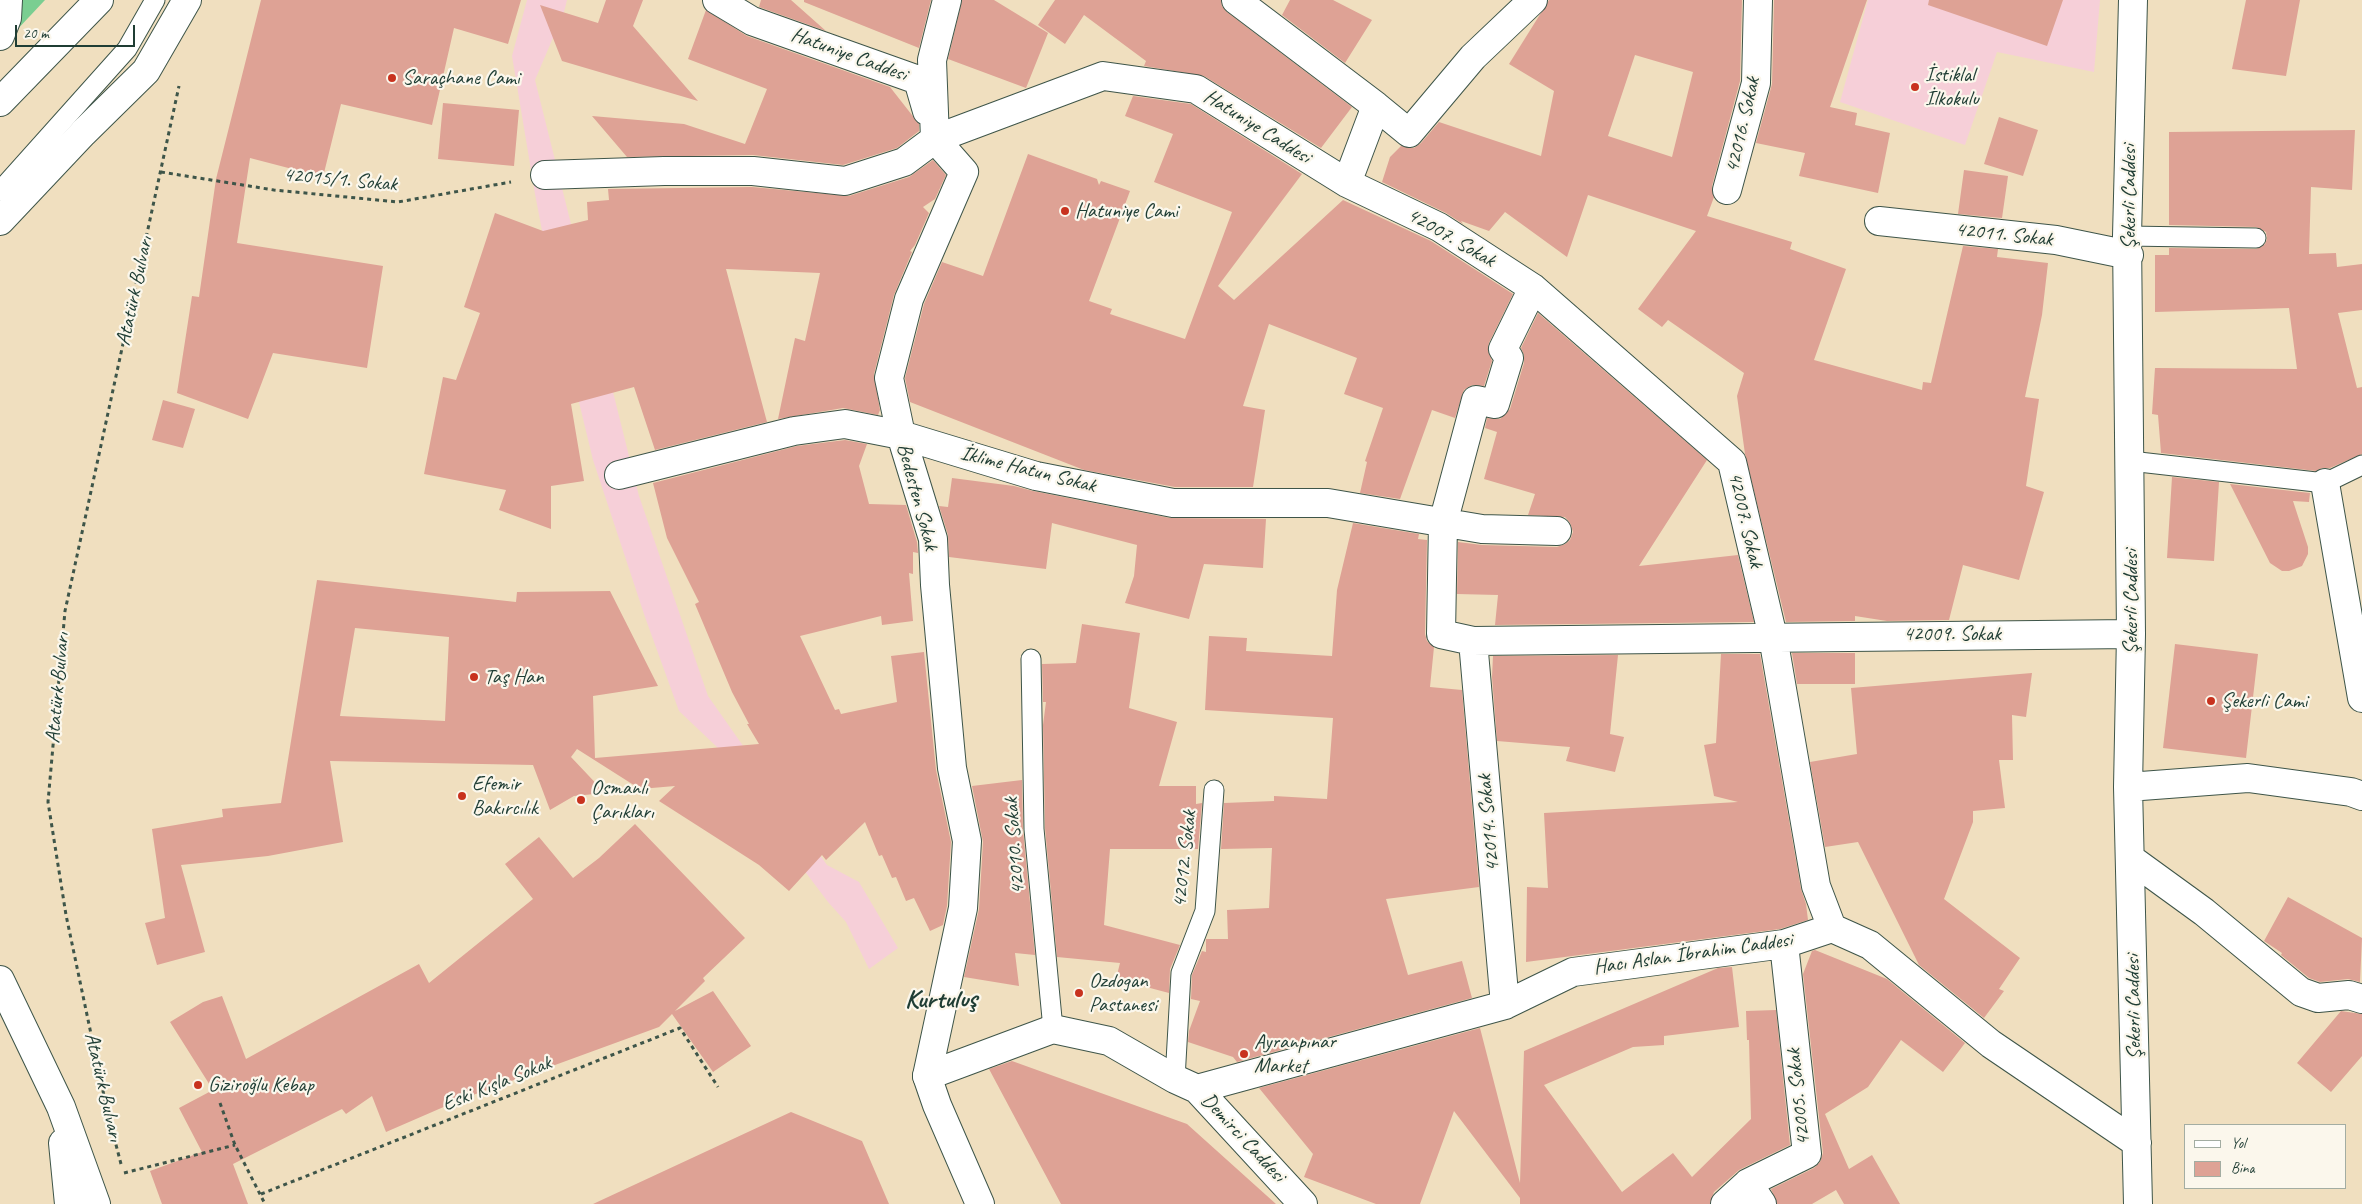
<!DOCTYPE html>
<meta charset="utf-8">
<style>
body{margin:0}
#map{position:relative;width:2362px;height:1204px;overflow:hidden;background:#f0dfbf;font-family:Caveat,sans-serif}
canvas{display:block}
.legend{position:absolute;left:2184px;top:1124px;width:162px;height:65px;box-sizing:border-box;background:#fbf7ec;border:1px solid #a3ada2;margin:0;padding:6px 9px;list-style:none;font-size:15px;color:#1f3d34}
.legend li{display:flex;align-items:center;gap:10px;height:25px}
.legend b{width:25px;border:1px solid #a3ada2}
.scale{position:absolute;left:15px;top:25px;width:120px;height:22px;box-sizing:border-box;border:2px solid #1f3d34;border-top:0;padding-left:6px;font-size:15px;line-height:18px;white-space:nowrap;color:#1f3d34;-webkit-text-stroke:4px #fbf7ec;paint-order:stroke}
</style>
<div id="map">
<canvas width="2362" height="1204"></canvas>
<ul class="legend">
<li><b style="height:6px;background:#fff"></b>Yol</li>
<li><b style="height:14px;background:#dea295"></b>Bina</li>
</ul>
<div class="scale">20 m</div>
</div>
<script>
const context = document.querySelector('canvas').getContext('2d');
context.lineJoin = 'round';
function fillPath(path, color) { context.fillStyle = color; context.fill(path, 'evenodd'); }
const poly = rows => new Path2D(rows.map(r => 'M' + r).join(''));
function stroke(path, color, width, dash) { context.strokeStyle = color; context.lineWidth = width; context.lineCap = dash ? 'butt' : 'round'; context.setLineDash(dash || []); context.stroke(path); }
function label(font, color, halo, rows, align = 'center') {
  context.font = font + ' Caveat,sans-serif'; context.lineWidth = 4.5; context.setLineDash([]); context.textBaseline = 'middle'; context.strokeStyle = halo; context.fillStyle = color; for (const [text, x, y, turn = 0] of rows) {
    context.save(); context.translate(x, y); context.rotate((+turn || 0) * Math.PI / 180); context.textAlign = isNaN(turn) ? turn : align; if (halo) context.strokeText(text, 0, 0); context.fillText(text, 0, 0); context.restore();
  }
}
fillPath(poly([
 [527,0,567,0,564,12,535,80,639,496,708,696,827,865,859,882,898,948,869,969,846,922,828,902,779,837,739,793,717,747,679,711,645,617,593,460,560,324,535,194,512,56],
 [1868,0,2100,0,2094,72,1997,52,1965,145,1840,102]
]), '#f6cfd8');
fillPath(poly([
 [20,0,45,0,14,33]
]), '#7ace91');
fillPath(poly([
 [261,0,521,0,508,44,454,28,432,125,341,104,323,177,250,158,237,243,383,266,367,368,273,353,248,419,177,393,192,296,199,297,216,179],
 [606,0,643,0,633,26,698,101,562,61,540,5,598,23],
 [761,0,791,0,826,31,759,7],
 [804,0,931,0,919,48,804,2],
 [962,0,994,0,1048,33,1026,88,948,59],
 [1055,0,1221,0,1222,6,1227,12,1352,107,1321,148,1204,76,1144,66,1146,61,1084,15,1065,44,1038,25],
 [1290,0,1333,0,1372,20,1345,63,1282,15],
 [1549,0,1742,0,1740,81,1712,186,1714,197,1707,216,1792,242,1790,249,1846,269,1814,360,1922,390,1923,382,1931,383,1963,246,1998,249,1997,257,2048,263,2042,315,2025,397,2039,399,2026,486,2044,492,2019,580,1963,565,1949,620,1887,621,1855,616,1855,621,1786,622,1745,454,1737,396,1744,373,1668,320,1662,327,1638,309,1696,231,1588,195,1567,257,1505,212,1489,231,1461,221,1463,224,1446,213,1382,182,1390,157,1401,146,1414,148,1421,143,1439,122,1541,156,1554,91,1509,64],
 [1635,55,1693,72,1672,157,1608,136],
 [1774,0,1867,0,1830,107,1857,113,1855,125,1890,133,1878,193,1799,176,1805,153,1756,143,1772,84],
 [1929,0,2063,0,2047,46,1928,5],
 [2246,0,2300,0,2286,76,2232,69],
 [706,10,747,36,890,87,919,124,919,131,897,148,843,165,753,155,627,157,592,116,684,124,745,144,767,89,688,59],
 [1133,96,1191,104,1302,174,1218,286,1234,300,1343,200,1431,241,1513,294,1489,343,1488,350,1492,361,1484,386,1472,385,1464,390,1455,418,1432,410,1400,499,1360,493,1367,462,1365,461,1383,408,1344,394,1357,358,1269,324,1243,406,1265,410,1253,487,1175,487,1084,470,910,402,905,378,924,304,942,262,983,276,1028,154,1097,179,1099,185,1101,181,1130,191,1089,301,1112,309,1110,314,1185,339,1232,212,1154,182,1173,134,1125,116],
 [443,103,519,110,514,166,438,159],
 [1999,117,2038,130,2023,176,1984,164],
 [2355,130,2352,190,2311,187,2309,254,2336,253,2337,267,2362,264,2362,310,2338,313,2357,388,2362,387,2362,454,2330,468,2322,468,2316,471,2161,453,2158,415,2152,414,2155,368,2297,369,2289,308,2155,312,2155,255,2169,255,2169,248,2256,249,2265,244,2267,239,2266,232,2256,227,2169,225,2169,132],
 [933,160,946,175,935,199,923,207,929,213,915,245,910,251,912,252,894,295,874,374,880,410,878,415,843,408,778,419,795,338,805,341,820,273,726,269,767,422,655,450,634,387,571,404,584,481,551,486,551,529,499,510,506,490,424,474,443,377,456,380,480,313,464,307,495,213,543,231,588,220,587,202,609,200,608,189,752,187,849,196,909,177],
 [1964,170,2008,176,2002,218,1958,214],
 [1538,313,1707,460,1639,566,1738,555,1754,622,1495,625,1498,595,1457,594,1458,542,1482,545,1557,547,1565,544,1570,540,1573,532,1570,523,1565,517,1528,515,1535,494,1484,479,1497,432,1485,428,1487,418,1500,419,1510,409,1524,363,1524,355,1521,348],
 [163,400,195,409,183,448,152,440],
 [845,440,867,444,859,466,869,504,906,505,917,542,918,553,913,552,913,574,909,573,913,621,882,625,881,616,800,636,835,710,839,709,841,714,897,702,891,656,924,652,936,770,951,842,947,906,943,925,930,931,914,898,906,901,896,877,892,878,882,855,879,856,865,822,826,860,822,855,789,891,759,865,659,801,675,786,640,789,577,749,571,757,605,793,574,796,550,810,533,765,330,761,343,842,268,856,181,865,205,952,157,965,145,923,165,918,152,829,223,817,222,809,281,803,317,580,516,602,517,592,610,591,658,686,593,696,595,758,759,744,747,724,749,724,732,692,695,604,699,602,667,538,653,483,797,446],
 [355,628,449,637,445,721,340,716],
 [2172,477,2219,482,2214,561,2167,558],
 [952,478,1014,486,1033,491,1170,518,1266,519,1263,568,1204,564,1189,619,1125,603,1134,576,1137,545,1052,523,1046,569,949,557,948,535,939,506,948,507],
 [2230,484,2310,493,2309,502,2293,501,2308,547,2308,554,2302,566,2289,571,2282,571,2270,563],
 [1353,523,1419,534,1418,539,1427,540,1425,634,1427,641,1434,647,1430,687,1462,690,1479,887,1386,899,1408,975,1462,961,1472,998,1237,1062,1233,1057,1188,1042,1189,1031,1200,1001,1191,999,1192,975,1202,951,1206,952,1206,939,1228,939,1227,910,1269,908,1272,848,1221,849,1224,803,1274,801,1274,796,1327,799,1333,718,1205,710,1209,636,1247,638,1246,651,1332,656,1337,590],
 [1082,624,1140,633,1129,708,1177,722,1159,786,1196,786,1196,804,1202,803,1198,849,1110,849,1104,925,1180,945,1170,969,1169,993,1116,979,1120,963,1057,957,1045,828,1043,725,1046,702,1043,702,1042,664,1076,663],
 [2175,644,2258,654,2246,758,2163,748],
 [1792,653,1855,653,1855,684,1797,684],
 [1721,654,1760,654,1801,889,1806,904,1808,920,1780,929,1526,962,1527,887,1548,888,1544,813,1738,802,1714,796,1704,745,1716,743],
 [1618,655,1610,734,1624,737,1615,772,1566,761,1570,747,1497,741,1492,677,1493,656],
 [2032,673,2026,717,2012,715,2013,760,1999,760,2005,808,1973,811,1973,822,1944,899,2020,958,1999,989,2004,991,1984,1018,1919,965,1858,842,1825,847,1810,762,1857,754,1851,688],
 [1022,780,1023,830,1035,955,1015,953,1019,986,964,977,979,909,983,842,972,786],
 [635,824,745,938,703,978,705,981,675,1011,713,991,751,1046,713,1072,672,1014,659,1027,462,1099,386,1132,372,1096,346,1114,342,1109,233,1164,248,1204,162,1204,150,1171,202,1152,179,1108,213,1090,170,1022,203,1002,222,996,246,1059,419,964,429,983,533,899,505,864,539,837,573,878,599,858],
 [2288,897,2362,938,2360,982,2348,979,2320,982,2309,978,2281,955,2282,953,2264,941],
 [1815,950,1887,979,1965,1043,1943,1072,1901,1040,1868,1087,1825,1114,1849,1169,1872,1155,1900,1204,1844,1204,1836,1190,1812,1204,1777,1204,1771,1189,1814,1168,1820,1162,1823,1153,1803,974,1812,951],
 [1732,967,1739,1027,1664,1036,1664,1045,1633,1047,1544,1085,1622,1192,1673,1153,1692,1177,1751,1119,1749,1040,1747,1040,1746,1011,1776,1010,1790,1145,1739,1170,1714,1192,1710,1204,1520,1204,1520,1198,1454,1111,1420,1204,1376,1204,1304,1177,1313,1154,1259,1088,1480,1028,1520,1183,1524,1051,1718,968],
 [2341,1011,2362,1014,2362,1056,2331,1092,2297,1063],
 [1012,1061,1187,1124,1276,1204,1061,1204,989,1069],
 [791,1112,862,1141,889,1204,593,1204]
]), '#dea295');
const service = poly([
 [0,191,127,49,155,0],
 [2127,236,2256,238],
 [2130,461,2325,483,2362,465],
 [1031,659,1034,829,1053,1029],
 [1175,1079,1181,973,1205,911,1214,790]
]);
const minor = poly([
 [717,0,752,21,918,80,927,111],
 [1236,0,1376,106],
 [2133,0,2127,236,2131,634,2128,787,2138,1204],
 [545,175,664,171,753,171,845,181,904,162,935,139,1103,76,1196,89,1347,183,1439,227,1533,288,1732,462,1773,637,1816,886,1832,928],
 [1347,183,1376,106,1409,133,1473,57,1533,0],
 [1727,190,1756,83,1758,0],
 [0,221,83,133,146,71,187,0],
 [1879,221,2056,240,2129,255],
 [1533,288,1503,349,1509,358,1495,404,1476,400,1443,523,1441,634,1473,641,2131,634],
 [619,475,794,431,845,424,901,435,1036,476,1173,503,1328,503,1482,529,1557,531],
 [2325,483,2362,698],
 [1473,641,1505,1005],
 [2128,787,2248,778,2351,792,2362,796],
 [2131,859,2204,912,2301,992,2318,998,2349,995,2362,999],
 [927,1076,963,908,967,841,952,768,935,585,933,539,901,435,889,378,909,299,964,172,935,139,932,60,947,0],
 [927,1076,1053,1029,1109,1041,1175,1079,1197,1089,1303,1204],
 [1197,1089,1505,1005,1573,972,1784,944,1832,928,1870,945,1991,1044,2137,1143],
 [1748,1183,1762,1204],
 [1725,1204,1748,1183,1807,1154,1784,944]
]);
const secondary = poly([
 [927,1076,937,1105,980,1204]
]);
const primary = poly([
 [0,36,7,18,8,0],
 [0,102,99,0],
 [0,980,61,1107,96,1204],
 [63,1143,69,1204]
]);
stroke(service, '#3e5549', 21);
stroke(minor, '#3e5549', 30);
stroke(secondary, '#3e5549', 30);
stroke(primary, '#3e5549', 30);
stroke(poly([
 [161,172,274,190,398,202,511,182],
 [220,1103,235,1145,265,1204],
 [121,1164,107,1110,66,915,48,802,65,611,179,86],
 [124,1173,235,1145],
 [261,1194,680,1028,718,1087]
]), '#3e5549', 3, [4, 4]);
stroke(service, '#fff', 19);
stroke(minor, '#fff', 28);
stroke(secondary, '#fff', 28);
stroke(primary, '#fff', 28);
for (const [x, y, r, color] of [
 [392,78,5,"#c8321e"],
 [1915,87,5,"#c8321e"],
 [1065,211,5,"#c8321e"],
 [474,677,5,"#c8321e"],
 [2211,701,5,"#c8321e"],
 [462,796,5,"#c8321e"],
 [581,800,5,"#c8321e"],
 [1079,993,5,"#c8321e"],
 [1244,1054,5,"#c8321e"],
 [198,1085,5,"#c8321e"]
]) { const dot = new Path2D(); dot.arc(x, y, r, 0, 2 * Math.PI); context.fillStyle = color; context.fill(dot); stroke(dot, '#fbf7ec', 2); }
label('21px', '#1f3d34', '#fbf7ec', [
 ["Hatuniye Caddesi",849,55,20],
 ["42016. Sokak",1743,125,-77],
 ["Hatuniye Caddesi",1257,127,32],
 ["42015/1. Sokak",340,180,5],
 ["Şekerli Caddesi",2129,197,-90],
 ["42011. Sokak",2004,235,6],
 ["42007. Sokak",1451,238,30],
 ["Atatürk Bulvarı",135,291,-78],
 ["İklime Hatun Sokak",1028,470,14],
 ["Bedesten Sokak",917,497,75],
 ["42007. Sokak",1745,520,77],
 ["Şekerli Caddesi",2131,602,-90],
 ["42009. Sokak",1952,634],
 ["Atatürk Bulvarı",58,688,-85],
 ["42014. Sokak",1489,823,-95],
 ["42010. Sokak",1015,846,-94],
 ["42012. Sokak",1185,859,-84],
 ["Hacı Aslan İbrahim Caddesi",1693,954,-8],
 ["Şekerli Caddesi",2134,1007,-91],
 ["Eski Kışla Sokak",497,1084,-22],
 ["Atatürk Bulvarı",103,1087,77],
 ["42005. Sokak",1799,1097,-96],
 ["Demirci Caddesi",1243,1138,47]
]);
label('21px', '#1f3d34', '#fbf7ec', [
 ["İstiklal",1925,75],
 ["İlkokulu",1925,99],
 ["Saraçhane Cami",402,78],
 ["Hatuniye Cami",1075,211],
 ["Taş Han",484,677],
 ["Şekerli Cami",2221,701],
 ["Efemir",472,784],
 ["Bakırcılık",472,808],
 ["Osmanlı",591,788],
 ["Çarıkları",591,812],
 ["Ozdogan",1089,981],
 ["Pastanesi",1089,1005],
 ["Ayranpınar",1254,1042],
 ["Market",1254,1066],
 ["Giziroğlu Kebap",208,1085]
], 'left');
label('bold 26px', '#1f3d34', '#fbf7ec', [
 ["Kurtuluş",941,1000]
]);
</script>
